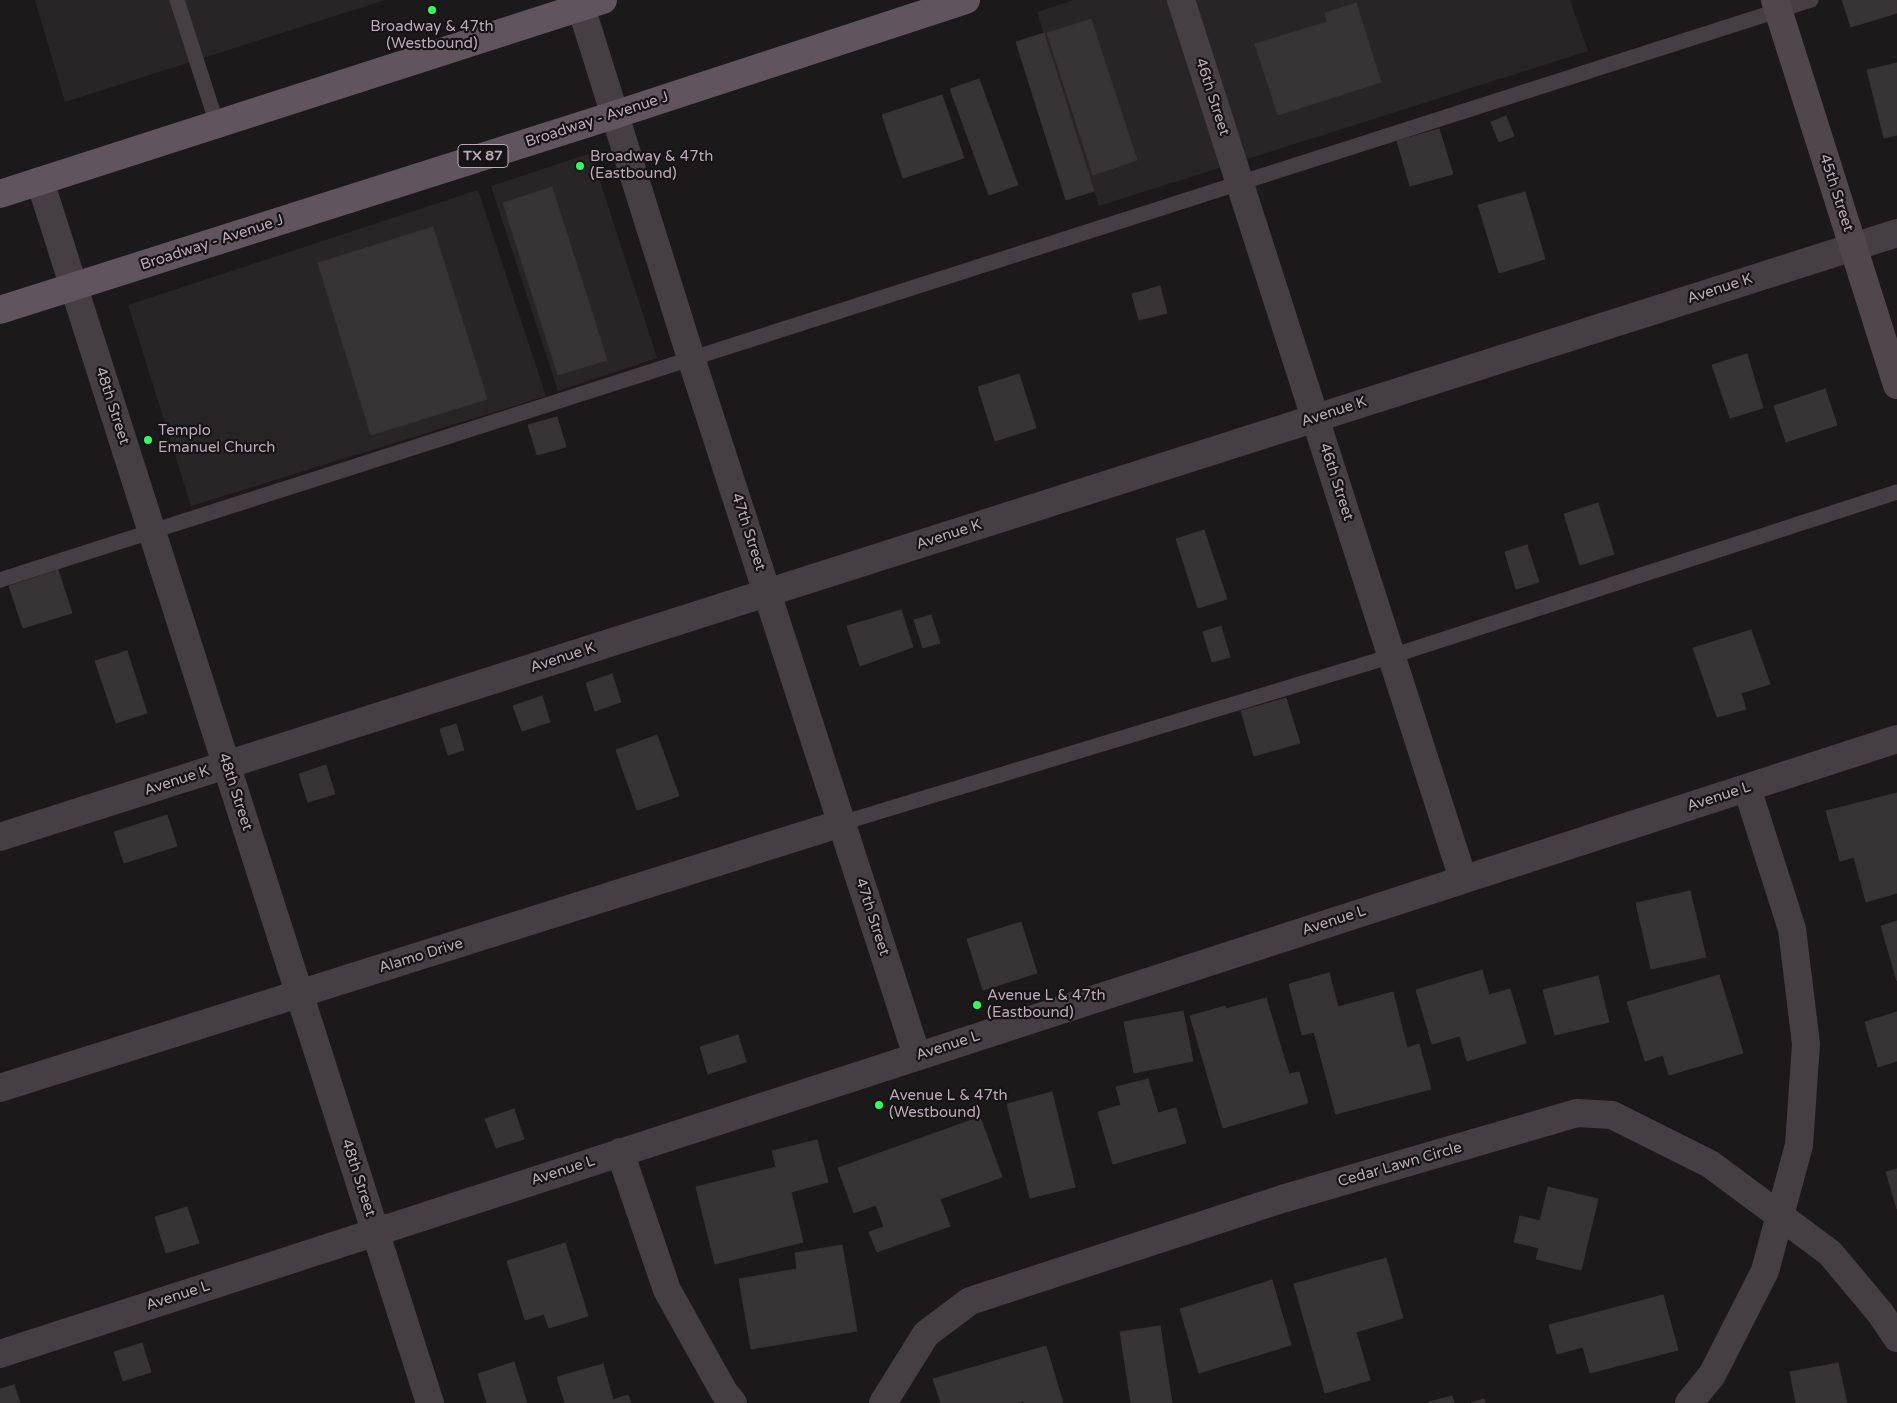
<!DOCTYPE html>
<style>
body{margin:0}
canvas{display:block;background:#1b191a}
</style>
<canvas width="1897" height="1403"></canvas>
<script>
const context = document.querySelector('canvas').getContext('2d');
context.lineJoin = 'round';
function fillPath(path, color) { context.fillStyle = color; context.fill(path, 'evenodd'); }
const poly = rows => new Path2D(rows.map(r => 'M' + r).join(''));
function stroke(path, color, width, dash) { context.strokeStyle = color; context.lineWidth = width; context.lineCap = dash ? 'butt' : 'round'; context.setLineDash(dash || []); context.stroke(path); }
function label(font, color, halo, rows, align = 'center') {
  context.font = font + ' "Varela Round",sans-serif'; context.lineWidth = 4.5; context.setLineDash([]); context.textBaseline = 'middle'; context.strokeStyle = halo; context.fillStyle = color; for (const [text, x, y, turn = 0] of rows) {
    context.save(); context.translate(x, y); context.rotate((+turn || 0) * Math.PI / 180); context.textAlign = isNaN(turn) ? turn : align; if (halo) context.strokeText(text, 0, 0); context.fillText(text, 0, 0); context.restore();
  }
}
fillPath(poly([
 [35,0,385,0,65,102],
 [1073,0,1570,0,1588,51,1099,206,1037,12],
 [591,153,657,358,558,391,491,186],
 [478,190,546,396,191,506,128,305]
]), '#282526');
const building = poly([
 [1842,0,1897,0,1897,13,1851,27,1842,0],
 [1356,3,1381,82,1278,115,1255,44,1327,22,1325,13,1356,3],
 [1091,19,1137,160,1093,175,1047,33,1091,19],
 [1044,33,1094,191,1066,200,1016,42,1044,33],
 [1897,63,1897,135,1884,138,1867,70,1897,63],
 [979,79,1018,185,989,195,950,89,979,79],
 [942,95,964,158,903,178,882,115,942,95],
 [1506,116,1514,136,1499,142,1491,122,1506,116],
 [1439,129,1453,174,1410,186,1397,141,1439,129],
 [552,187,607,360,558,375,503,203,552,187],
 [1525,192,1545,259,1499,273,1478,205,1525,192],
 [433,227,487,399,371,435,318,263,433,227],
 [1160,286,1167,313,1139,320,1132,294,1160,286],
 [1747,354,1763,408,1730,418,1712,365,1747,354],
 [1019,374,1036,428,995,441,978,387,1019,374],
 [1825,389,1837,425,1786,442,1774,406,1825,389],
 [557,417,566,447,537,455,528,425,557,417],
 [1598,503,1614,554,1580,565,1564,514,1598,503],
 [1204,530,1227,599,1198,608,1176,539,1204,530],
 [1527,545,1539,582,1516,589,1505,552,1527,545],
 [58,570,72,613,23,628,9,586,58,570],
 [901,610,913,647,860,666,847,626,901,610],
 [931,615,940,643,923,648,914,620,931,615],
 [1221,626,1230,657,1212,662,1203,632,1221,626],
 [1751,630,1770,684,1741,693,1746,709,1717,717,1693,648,1751,630],
 [127,651,147,713,116,723,95,661,127,651],
 [612,674,621,702,595,711,586,683,612,674],
 [542,696,550,722,522,731,513,706,542,696],
 [1286,698,1300,743,1254,756,1241,711,1286,698],
 [456,724,464,750,448,755,440,729,456,724],
 [657,735,679,796,637,810,616,750,657,735],
 [326,765,335,794,308,802,299,774,326,765],
 [1897,793,1897,893,1866,902,1854,857,1840,861,1826,811,1897,793],
 [167,815,177,846,124,863,114,832,167,815],
 [1690,891,1706,957,1651,969,1636,903,1690,891],
 [1897,921,1897,981,1881,926,1897,921],
 [1021,922,1037,973,983,990,967,939,1021,922],
 [1482,970,1489,995,1510,989,1526,1043,1467,1061,1460,1036,1432,1044,1416,990,1482,970],
 [1329,973,1338,1007,1393,992,1407,1048,1419,1044,1431,1089,1336,1114,1314,1032,1302,1035,1289,984,1329,973],
 [1719,975,1743,1053,1669,1075,1663,1055,1645,1061,1627,1002,1719,975],
 [1598,976,1609,1022,1555,1035,1543,990,1598,976],
 [1266,998,1289,1074,1299,1072,1308,1103,1223,1128,1190,1016,1225,1006,1226,1009,1266,998],
 [1183,1011,1193,1061,1134,1073,1124,1022,1183,1011],
 [1897,1012,1897,1061,1878,1067,1865,1022,1897,1012],
 [738,1035,746,1062,708,1074,700,1047,738,1035],
 [1148,1079,1158,1113,1176,1108,1186,1143,1113,1164,1098,1112,1121,1105,1116,1087,1148,1079],
 [1052,1092,1075,1187,1030,1198,1007,1104,1052,1092],
 [514,1109,524,1139,496,1148,485,1119,514,1109],
 [980,1117,1002,1177,940,1199,950,1226,877,1252,869,1232,884,1227,876,1205,854,1213,838,1168,980,1117],
 [817,1140,828,1182,791,1192,803,1242,715,1264,696,1187,776,1167,772,1151,817,1140],
 [1897,1169,1897,1209,1886,1172,1897,1169],
 [1548,1187,1598,1199,1581,1270,1536,1259,1539,1248,1514,1242,1520,1216,1540,1221,1548,1187],
 [187,1207,199,1243,166,1253,155,1217,187,1207],
 [565,1243,588,1316,549,1328,544,1314,525,1320,507,1261,565,1243],
 [842,1245,857,1331,751,1349,739,1279,797,1269,795,1253,842,1245],
 [1386,1258,1403,1318,1356,1332,1370,1380,1325,1393,1294,1284,1386,1258],
 [1272,1280,1291,1345,1199,1373,1180,1309,1272,1280],
 [1663,1295,1678,1350,1590,1373,1583,1347,1557,1354,1549,1325,1663,1295],
 [1160,1326,1172,1403,1131,1403,1120,1332,1160,1326],
 [142,1343,151,1372,123,1381,114,1352,142,1343],
 [1046,1346,1063,1403,1024,1403,1024,1401,1018,1403,941,1403,933,1379,1046,1346],
 [514,1362,527,1403,487,1403,478,1374,514,1362],
 [1838,1363,1847,1403,1796,1403,1790,1372,1838,1363],
 [603,1364,613,1400,628,1395,631,1403,565,1403,557,1377,603,1364],
 [14,1385,20,1403,0,1403,0,1389,14,1385],
 [1452,1396,1454,1403,1429,1403,1429,1402,1452,1396],
 [1484,1399,1485,1403,1471,1403,1484,1399]
]);
fillPath(building, '#373435');
stroke(building, '#373335', 1);
stroke(poly([
 [177,0,217,124],
 [0,580,1811,0],
 [842,823,1392,656,1897,492]
]), '#453e42', 15);
stroke(poly([
 [1181,0,1463,879],
 [581,7,691,358,917,1056],
 [40,181,430,1403],
 [0,837,1897,233],
 [0,1088,842,823],
 [620,1152,667,1290,724,1392,733,1403],
 [0,1354,1897,739],
 [883,1403,926,1334,970,1301,1282,1199,1577,1113,1612,1115,1710,1164,1830,1253,1881,1314,1897,1338],
 [1689,1403,1712,1375,1765,1271,1799,1145,1806,1044,1792,929,1747,788]
]), '#453e42', 28);
stroke(poly([
 [1775,0,1897,385]
]), '#50474d', 28);
stroke(poly([
 [0,194,603,0],
 [0,310,614,115,966,0]
]), '#60555c', 28);
for (const [x, y, r, color] of [
 [432,10,5,"#30fc60"],
 [580,166,5,"#30fc60"],
 [148,440,5,"#30fc60"],
 [977,1005,5,"#30fc60"],
 [879,1105,5,"#30fc60"]
]) { const dot = new Path2D(); dot.arc(x, y, r, 0, 2 * Math.PI); context.fillStyle = color; context.fill(dot); stroke(dot, '#161415', 2); }
for (const [x, y, w] of [
 [483,156,50]
]) { const box = new Path2D(); box.roundRect(x - w / 2, y - 11.5, w, 23, 4); context.fillStyle = '#161415'; context.fill(box); stroke(box, '#bbaab7', 1); }
label('bold 14px', '#bbaab7', null, [
 ["TX 87",483,156]
]);
label('15px', '#bbaab7', '#161415', [
 ["Broadway & 47th",432,27,"center"],
 ["(Westbound)",432,44,"center"],
 ["Broadway & 47th",590,157],
 ["(Eastbound)",590,174],
 ["Templo",158,431],
 ["Emanuel Church",158,448],
 ["Avenue L & 47th",987,996],
 ["(Eastbound)",987,1013],
 ["Avenue L & 47th",889,1096],
 ["(Westbound)",889,1113]
], 'left');
label('15px', '#bbaab7', '#161415', [
 ["46th Street",1212,97,72],
 ["Broadway - Avenue J",597,120,-18],
 ["45th Street",1836,193,72],
 ["Broadway - Avenue J",212,243,-18],
 ["Avenue K",1720,289,-18],
 ["48th Street",112,406,72],
 ["Avenue K",1334,412,-18],
 ["46th Street",1336,482,72],
 ["47th Street",748,532,72],
 ["Avenue K",949,535,-18],
 ["Avenue K",563,658,-18],
 ["Avenue K",177,781,-18],
 ["48th Street",235,792,72],
 ["Avenue L",1719,797,-18],
 ["47th Street",872,917,72],
 ["Avenue L",1334,921,-18],
 ["Alamo Drive",421,956,-17],
 ["Avenue L",948,1046,-18],
 ["Cedar Lawn Circle",1400,1165,-16],
 ["Avenue L",563,1171,-18],
 ["48th Street",358,1178,72],
 ["Avenue L",178,1296,-18]
]);
</script>
